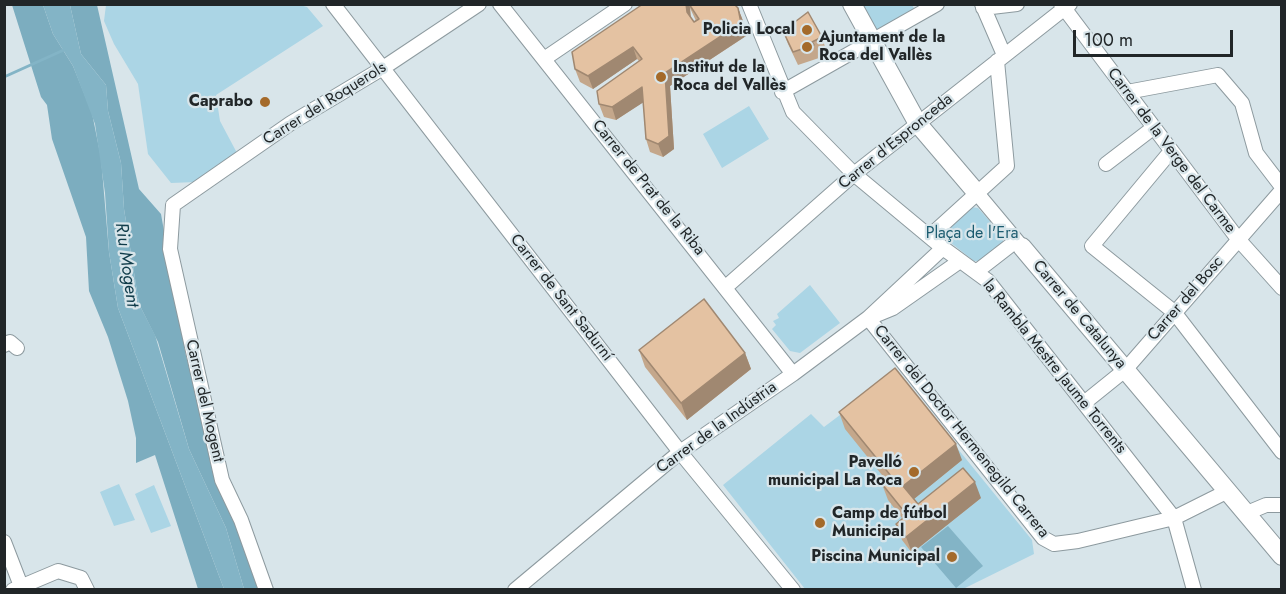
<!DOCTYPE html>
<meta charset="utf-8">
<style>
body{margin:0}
#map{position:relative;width:1286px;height:594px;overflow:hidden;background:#d8e5ea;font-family:Jost,sans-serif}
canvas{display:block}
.frame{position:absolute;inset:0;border:6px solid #212628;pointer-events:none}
.scale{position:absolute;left:1073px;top:30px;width:160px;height:27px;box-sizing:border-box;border:3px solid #212628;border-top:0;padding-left:8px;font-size:18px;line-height:21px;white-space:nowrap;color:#212628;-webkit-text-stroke:4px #d8e5ea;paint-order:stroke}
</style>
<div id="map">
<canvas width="1286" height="594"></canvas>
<div class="frame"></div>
<div class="scale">100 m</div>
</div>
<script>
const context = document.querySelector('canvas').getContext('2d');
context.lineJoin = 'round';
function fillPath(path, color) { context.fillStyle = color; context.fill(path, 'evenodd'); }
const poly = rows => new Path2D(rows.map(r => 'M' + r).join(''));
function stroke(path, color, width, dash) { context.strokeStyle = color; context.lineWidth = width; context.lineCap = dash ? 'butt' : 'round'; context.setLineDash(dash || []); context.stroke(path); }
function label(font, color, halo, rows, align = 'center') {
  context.font = font + ' Jost,sans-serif'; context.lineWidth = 4.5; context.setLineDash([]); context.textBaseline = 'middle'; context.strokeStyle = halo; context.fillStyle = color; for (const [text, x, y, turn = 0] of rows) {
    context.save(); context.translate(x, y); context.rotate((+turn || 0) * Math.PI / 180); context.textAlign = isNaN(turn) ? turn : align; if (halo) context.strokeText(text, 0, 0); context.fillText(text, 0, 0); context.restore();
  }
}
fillPath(poly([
 [296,4,307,7,323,26,216,95,220,121,237,153,196,182,171,183,148,154,138,84,114,44,104,21,106,5],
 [854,5,912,5,918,14,873,38],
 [749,106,769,139,722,168,703,134],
 [971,207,978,208,1003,236,1003,244,979,261,974,261,941,235],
 [810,285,840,323,800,353,790,351,772,329,776,325,773,321,779,318,777,314],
 [896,373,1032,540,1034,554,963,589,805,589,723,485,811,414,824,427],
 [119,484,135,520,114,526,100,492],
 [154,485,171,526,151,533,135,494]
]), '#abd5e5');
fillPath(poly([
 [12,5,43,5,53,34,73,66,92,113,101,158,109,252,118,308,224,589,198,589,155,455,136,463,136,438,128,401,108,337,89,291,86,237,52,139,47,105,41,97],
 [70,5,97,5,139,189,161,214,186,356,258,589,244,589,226,528,189,449,158,342,139,304,124,209,121,163,108,111,106,85,81,54]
]), '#7cadbf');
fillPath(poly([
 [43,5,70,5,81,54,106,85,108,111,121,163,124,209,139,304,155,335,189,449,226,528,244,589,224,589,118,308,109,252,105,193,95,124,73,66,53,34],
 [948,526,983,566,956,588,921,547]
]), '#83b4c6');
stroke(poly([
 [4,77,66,49]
]), '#83b4c6', 3);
const street = poly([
 [333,4,680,452,793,590],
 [500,4,793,374],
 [749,4,793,112,854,174,943,248,988,281,1174,518,1194,590],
 [982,4,1004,55],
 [1061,4,1238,239,1282,288],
 [983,8,1017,4],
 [544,59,625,4],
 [782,92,937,4],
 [1127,92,1218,75,1242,103,1256,153,1282,187],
 [1171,151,1092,246,1174,312,1282,452],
 [1106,164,1153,128],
 [976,192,1022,247],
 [930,236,1007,166,997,61],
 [976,272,1016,241],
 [727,286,854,174,1070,4],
 [876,315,893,308,960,261],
 [868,318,1043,538,1054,544,1078,541,1174,518,1228,491],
 [4,345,10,342,17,348],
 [1084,403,1125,370,1282,190],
 [1247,513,1266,505,1282,505],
 [4,542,21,586],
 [13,590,58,571,81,578,87,590],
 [266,590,241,520,222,480,170,249,173,205,291,123,383,68,479,4],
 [515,590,680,452,793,374,868,318,943,248]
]);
const secondary = poly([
 [852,4,918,124,976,192],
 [1022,247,1282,556]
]);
stroke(street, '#8d9a9f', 16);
stroke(secondary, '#8d9a9f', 20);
stroke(street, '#fff', 14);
stroke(secondary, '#fff', 18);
fillPath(poly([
 [643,4,738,8,743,21,746,36,670,86,674,149,663,157,650,152,646,139,643,102,616,120,604,117,599,104,639,61,637,59,593,89,580,82,575,69],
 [690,8,696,21,694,22,691,18],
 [783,31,822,37,826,50,818,55,819,58,798,65,788,44],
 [639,350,745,353,751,369,687,420,645,367],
 [839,412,962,460,914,499,918,504,981,498,912,553,902,540,896,524,902,518,888,500,882,484,886,480,845,429]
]), '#c4a78b');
fillPath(poly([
 [686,4,689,4,690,8,691,24,687,12],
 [738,8,743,21,746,36,670,86,674,149,663,157,658,144,665,73],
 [633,47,637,59,593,89,588,76],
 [642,87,647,100,616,120,612,107],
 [745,353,751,369,687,420,681,403],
 [956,444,962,460,909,503,903,486],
 [975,482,981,498,912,553,906,537]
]), '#a08871');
const building = poly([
 [643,4,686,4,687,12,694,22,699,19,689,4,734,4,738,8,741,23,665,73,669,136,658,144,646,139,642,87,612,107,599,104,597,91,642,59,633,47,588,76,575,69,572,52,643,4],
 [808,12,822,37,812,42,814,45,793,52,783,31,808,12],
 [704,299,745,353,681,403,639,350,704,299],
 [895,368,956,444,903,486,918,504,963,468,975,482,906,537,896,524,907,515,882,484,891,476,839,412,895,368]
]);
fillPath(building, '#e4c2a2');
stroke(building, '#a08871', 1.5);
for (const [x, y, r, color] of [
 [807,30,6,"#a46a2a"],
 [807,47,6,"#a46a2a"],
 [661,77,6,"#a46a2a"],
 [265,102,6,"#a46a2a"],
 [914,472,6,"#a46a2a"],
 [820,523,6,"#a46a2a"],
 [952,557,6,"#a46a2a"]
]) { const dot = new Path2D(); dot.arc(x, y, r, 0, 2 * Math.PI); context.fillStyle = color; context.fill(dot); stroke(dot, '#d8e5ea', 2); }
label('bold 16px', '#212628', '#d8e5ea', [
 ["Policia Local",795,30],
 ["Ajuntament de la",819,38,"left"],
 ["Roca del Vallès",819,56,"left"],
 ["Institut de la",673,68,"left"],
 ["Roca del Vallès",673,86,"left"],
 ["Caprabo",253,102],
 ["Pavelló",902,463],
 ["municipal La Roca",902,481],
 ["Camp de fútbol",832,514,"left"],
 ["Municipal",832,532,"left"],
 ["Piscina Municipal",940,557]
], 'right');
label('16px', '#212628', '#d8e5ea', [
 ["Carrer del Roquerols",325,104,-32],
 ["Carrer d'Espronceda",896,142,-39],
 ["Carrer de la Verge del Carme",1171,151,53],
 ["Carrer de Prat de la Riba",648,188,51],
 ["Carrer de Sant Sadurní",561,298,52],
 ["Carrer del Bosc",1186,299,-49],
 ["Carrer de Catalunya",1079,315,50],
 ["la Rambla Mestre Jaume Torrents",1054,367,51],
 ["Carrer del Mogent",204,401,77],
 ["Carrer de la Indústria",717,428,-36],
 ["Carrer del Doctor Hermenegild Carrera",961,432,51]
]);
label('16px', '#1b5b6f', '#d8e5ea', [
 ["Plaça de l'Era",972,234]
]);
label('italic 18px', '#103c4a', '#d8e5ea', [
 ["Riu Mogent",126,265,82]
]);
</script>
